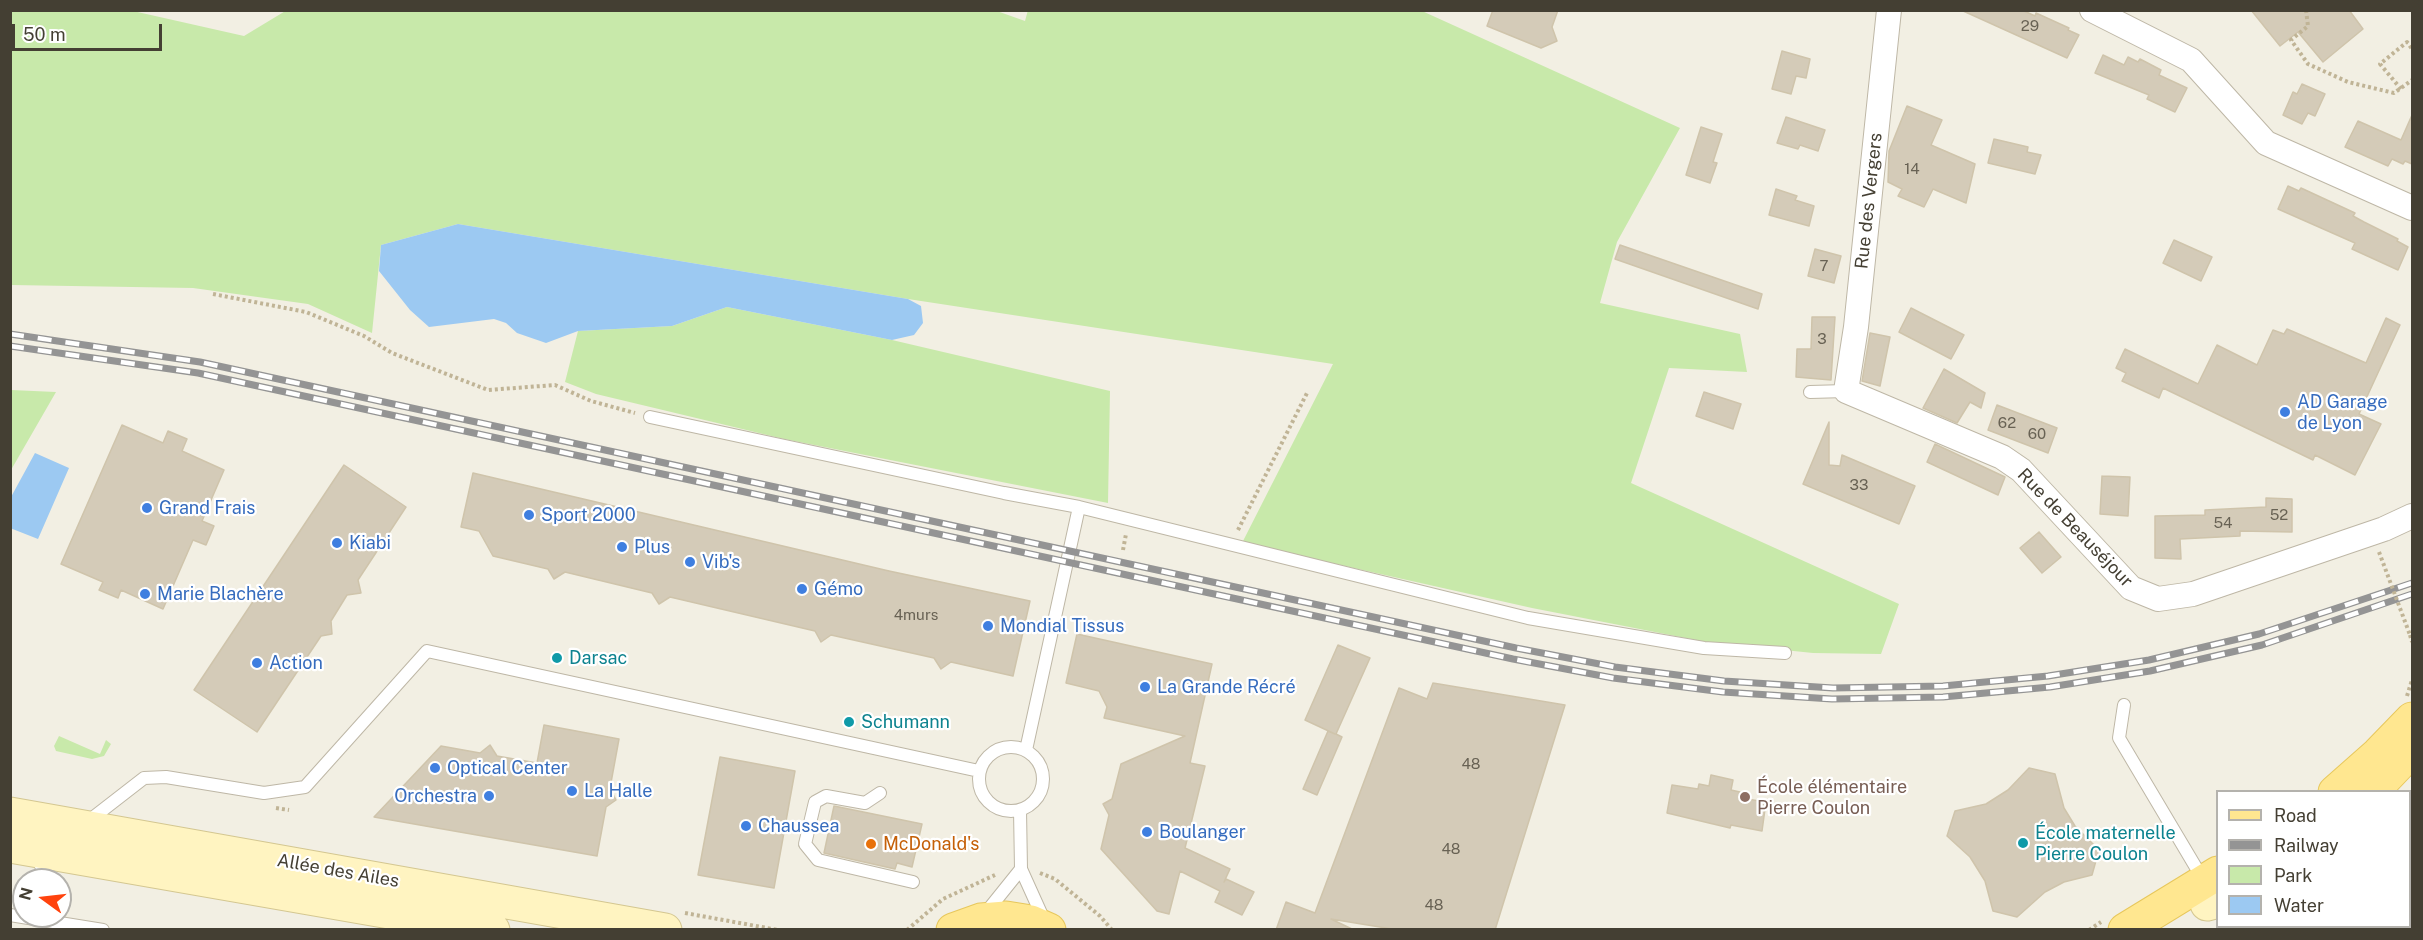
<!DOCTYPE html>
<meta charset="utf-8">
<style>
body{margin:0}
#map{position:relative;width:2423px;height:940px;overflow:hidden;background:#f2efe3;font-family:"Public Sans",sans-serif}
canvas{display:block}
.frame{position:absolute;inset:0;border:12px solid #443f33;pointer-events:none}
.legend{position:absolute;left:2216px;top:790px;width:195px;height:138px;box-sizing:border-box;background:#fff;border:2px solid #b4b2ad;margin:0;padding:8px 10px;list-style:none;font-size:18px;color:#443f33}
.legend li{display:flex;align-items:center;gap:12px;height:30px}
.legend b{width:30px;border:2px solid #b4b2ad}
.north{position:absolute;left:12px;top:868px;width:60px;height:60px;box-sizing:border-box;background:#fff;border:2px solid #b4b2ad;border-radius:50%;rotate:285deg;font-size:16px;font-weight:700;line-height:24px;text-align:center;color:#443f33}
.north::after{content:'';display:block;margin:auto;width:21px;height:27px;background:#ff430e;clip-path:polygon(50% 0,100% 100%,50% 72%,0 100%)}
.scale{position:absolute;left:12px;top:24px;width:150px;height:27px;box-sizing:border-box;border:3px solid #443f33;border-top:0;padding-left:8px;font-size:18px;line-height:21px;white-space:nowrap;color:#443f33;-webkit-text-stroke:4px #fff;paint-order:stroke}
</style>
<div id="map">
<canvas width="2423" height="940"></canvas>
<div class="frame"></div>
<ul class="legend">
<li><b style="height:8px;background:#ffe790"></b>Road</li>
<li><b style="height:8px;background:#949494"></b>Railway</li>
<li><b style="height:16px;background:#c8e9aa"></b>Park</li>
<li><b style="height:16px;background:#9cc9f2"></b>Water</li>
</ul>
<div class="north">N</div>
<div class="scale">50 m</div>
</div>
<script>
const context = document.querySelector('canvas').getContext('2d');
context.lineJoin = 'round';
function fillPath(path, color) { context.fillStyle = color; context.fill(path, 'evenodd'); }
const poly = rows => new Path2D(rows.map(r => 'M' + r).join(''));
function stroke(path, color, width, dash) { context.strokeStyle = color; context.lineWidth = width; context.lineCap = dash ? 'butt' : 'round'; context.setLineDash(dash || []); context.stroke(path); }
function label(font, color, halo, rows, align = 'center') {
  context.font = font + ' "Public Sans",sans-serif'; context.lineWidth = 4.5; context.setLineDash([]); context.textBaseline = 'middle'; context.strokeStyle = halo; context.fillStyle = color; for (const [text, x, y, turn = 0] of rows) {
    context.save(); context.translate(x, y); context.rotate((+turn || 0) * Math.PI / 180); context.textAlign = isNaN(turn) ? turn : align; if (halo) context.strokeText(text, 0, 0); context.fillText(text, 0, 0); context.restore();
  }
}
fillPath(poly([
 [287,10,994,10,1025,21,1028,10,1422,11,1680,128,1617,242,1600,303,1740,334,1747,372,1669,368,1631,483,1899,604,1881,654,1813,653,1706,642,1532,608,1242,543,1333,364,908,299,458,224,381,245,372,333,308,304,193,288,11,285,11,11,133,11,244,36],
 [727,307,892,340,1110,391,1108,503,784,439,596,394,565,382,578,331,672,326],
 [11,390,56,392,11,470,10,390],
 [59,736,100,754,106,740,111,744,104,756,92,759,56,751,54,746]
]), '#c8e9aa');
fillPath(poly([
 [458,224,908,299,921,306,923,323,914,335,892,340,727,307,672,326,578,331,546,343,517,333,506,323,494,319,429,327,410,310,379,271,381,245],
 [35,453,69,468,38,539,10,528,11,497]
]), '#9cc9f2');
const building = poly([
 [1493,10,1558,10,1552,27,1557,41,1541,48,1487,26,1493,10],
 [1961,10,2022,10,2035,16,2036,13,2069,28,2068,30,2079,35,2067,58,1961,10],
 [2251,10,2349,10,2363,29,2323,62,2298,32,2280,46,2251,10],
 [1782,51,1810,59,1806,78,1796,76,1791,94,1772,89,1782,51],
 [2103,55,2124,65,2128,57,2138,62,2140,59,2161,70,2159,75,2187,88,2175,112,2147,99,2149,95,2095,73,2103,55],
 [2302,84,2325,94,2315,116,2308,113,2302,124,2283,115,2293,92,2297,94,2302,84],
 [1907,106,1942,120,1931,145,1975,164,1966,203,1933,189,1924,207,1898,196,1902,189,1888,182,1889,151,1907,106],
 [2412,115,2412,164,2405,161,2403,164,2392,159,2388,166,2345,147,2358,121,2401,140,2412,115],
 [1786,117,1825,130,1818,151,1800,145,1798,149,1777,143,1786,117],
 [1701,127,1722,134,1713,162,1717,163,1710,183,1686,175,1701,127],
 [1994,139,2028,147,2027,152,2041,155,2035,174,1988,163,1994,139],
 [2288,186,2299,191,2301,188,2355,213,2353,216,2364,222,2398,239,2397,241,2408,247,2398,270,2352,249,2355,243,2278,209,2288,186],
 [1776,189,1797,196,1795,200,1814,206,1809,226,1769,215,1776,189],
 [2174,240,2212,257,2201,281,2163,263,2174,240],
 [1620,245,1762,294,1758,309,1615,259,1620,245],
 [1815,249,1841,256,1834,283,1808,276,1815,249],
 [1911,308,1964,335,1951,359,1899,332,1911,308],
 [1812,317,1835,317,1831,380,1796,377,1797,349,1811,349,1812,317],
 [2386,318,2400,325,2359,414,2381,424,2355,475,2315,455,2313,460,2163,388,2159,398,2122,381,2126,373,2116,368,2125,349,2198,384,2217,345,2257,365,2273,330,2284,334,2287,329,2366,363,2386,318],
 [1870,333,1890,337,1880,386,1862,381,1870,333],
 [1944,369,1985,393,1981,408,1970,402,1957,423,1923,408,1944,369],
 [1704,392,1741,404,1733,429,1696,416,1704,392],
 [1997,405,2057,428,2048,453,1988,430,1997,405],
 [1829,422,1829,465,1840,466,1842,455,1915,486,1899,524,1803,484,1829,422],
 [122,425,163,443,168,431,187,439,182,451,224,470,202,521,214,526,206,545,193,540,163,609,121,590,118,598,99,590,103,582,61,564,122,425],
 [1935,444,2005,477,1998,495,1927,462,1935,444],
 [344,465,406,507,358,580,361,593,347,595,331,621,332,634,321,636,257,732,194,690,344,465],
 [473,473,889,571,1030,601,1013,676,951,662,941,669,934,658,831,635,821,642,815,631,670,597,659,604,652,593,565,572,554,579,548,569,493,556,479,531,461,527,473,473],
 [2102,476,2130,477,2128,516,2100,514,2102,476],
 [2266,498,2292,499,2292,532,2240,531,2240,536,2180,539,2181,559,2155,558,2155,516,2205,515,2205,510,2266,507,2266,498],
 [2039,532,2061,557,2042,573,2020,548,2039,532],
 [1077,634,1212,664,1190,763,1205,766,1185,848,1230,869,1224,882,1226,879,1254,892,1242,915,1215,902,1220,891,1180,871,1169,914,1157,911,1101,849,1109,815,1103,804,1112,799,1121,764,1185,736,1104,718,1107,707,1099,691,1066,683,1077,634],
 [1338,645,1370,658,1336,734,1342,737,1317,795,1303,789,1328,731,1335,734,1305,720,1338,645],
 [1433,683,1565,705,1495,930,1398,930,1331,919,1354,930,1276,930,1286,902,1315,913,1399,688,1427,699,1433,683],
 [544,725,619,739,610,788,616,800,606,807,597,856,374,817,441,746,480,753,490,745,497,756,537,763,544,725],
 [720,757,795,771,774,888,698,875,720,757],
 [2029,768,2055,774,2064,808,2075,826,2099,850,2092,875,2064,882,2045,892,2017,917,1993,911,1985,881,1970,857,1947,836,1955,811,1986,804,2008,790,2029,768],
 [1711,775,1733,780,1731,790,1740,792,1740,798,1766,802,1762,831,1731,825,1730,828,1667,813,1672,785,1698,789,1699,784,1709,786,1711,775],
 [834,806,922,824,912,867,897,863,895,869,824,853,834,806]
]);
fillPath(building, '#d4cbb8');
stroke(building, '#cfc4ab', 1.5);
const lane = poly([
 [1810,392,1846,391],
 [650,417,1004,493,1079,507,1528,618,1704,648,1785,653],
 [2124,705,2119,738,2204,881],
 '979 779a32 32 0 1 1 64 0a32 32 0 1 1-64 0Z',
 [1026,750,1079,507],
 [880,793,865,803,826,796,815,802,805,844,818,860,913,882],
 [1020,810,1021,869,1044,920],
 [86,823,144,778,166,777,264,793,305,787,427,651,979,771],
 [35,856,50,880],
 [10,915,103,930],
 [984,915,1021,869]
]);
const street = poly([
 [1889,10,1856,327,1846,391,2002,457,2021,470,2131,588,2158,599,2193,594,2384,529,2412,516],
 [2092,10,2191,60,2266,143,2412,208]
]);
const secondary = poly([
 [10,814,665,930],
 [2410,834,2412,833],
 [10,846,493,930],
 [2207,904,2218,901]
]);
const primary = poly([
 [2335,792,2378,754,2412,719],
 [2372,792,2412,750],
 [953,930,981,920,1006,918,1031,922,1049,930],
 [2125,930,2218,873]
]);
stroke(lane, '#beb7a6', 14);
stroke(street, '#beb7a6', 26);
stroke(secondary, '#d4c791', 35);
stroke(primary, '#e7c75c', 35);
stroke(poly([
 [2306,10,2308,26,2291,40,2308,64,2348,82,2394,93,2412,80],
 [2401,89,2380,64,2407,42,2412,49],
 [213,294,306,312,364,336,392,353,488,390,555,385,591,401,635,413],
 [1238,530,1308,391],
 [1123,550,1126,534],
 [2410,635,2412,642],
 [2407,696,2412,680],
 [276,808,289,810],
 [1040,873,1055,879,1100,916,1112,930],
 [685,913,778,930],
 [907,930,943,899,995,875],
 [2089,930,2101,922]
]), '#c0b496', 4, [3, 3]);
stroke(lane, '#fff', 12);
stroke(street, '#fff', 24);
stroke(secondary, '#fff4c1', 33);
stroke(primary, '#ffe790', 33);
const rail = poly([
 [10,334,200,362,1516,648,1615,667,1724,681,1833,688,1943,686,2048,676,2149,660,2259,634,2412,583],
 [10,346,198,373,1513,659,1613,678,1723,692,1832,699,1943,697,2050,687,2150,671,2262,645,2412,594]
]);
stroke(rail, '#949494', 7);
stroke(rail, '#fff', 4.5, [14]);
stroke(poly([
 [2379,552,2410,635]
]), '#c0b496', 4, [3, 3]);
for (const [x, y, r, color] of [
 [2285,412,6,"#3f7fe0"],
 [147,508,6,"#3f7fe0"],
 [529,515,6,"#3f7fe0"],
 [337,543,6,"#3f7fe0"],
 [622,547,6,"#3f7fe0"],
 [690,562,6,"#3f7fe0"],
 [802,589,6,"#3f7fe0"],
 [145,594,6,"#3f7fe0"],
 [988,626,6,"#3f7fe0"],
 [557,658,6,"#0f9aa8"],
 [257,663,6,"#3f7fe0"],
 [1145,687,6,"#3f7fe0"],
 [849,722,6,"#0f9aa8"],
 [435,768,6,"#3f7fe0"],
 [572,791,6,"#3f7fe0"],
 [489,796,6,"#3f7fe0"],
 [1745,797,6,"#8d6e63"],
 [746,826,6,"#3f7fe0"],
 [1147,832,6,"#3f7fe0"],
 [2023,843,6,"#0f9aa8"],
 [871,844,6,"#e8710a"]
]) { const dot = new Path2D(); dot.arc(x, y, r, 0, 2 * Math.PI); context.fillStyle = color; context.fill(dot); stroke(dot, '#fff', 2); }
label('15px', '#686254', null, [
 ["29",2030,26],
 ["14",1912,169],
 ["7",1824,266],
 ["3",1822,339],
 ["62",2007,423],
 ["60",2037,434],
 ["33",1859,485],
 ["52",2279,515],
 ["54",2223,523],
 ["4murs",916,615],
 ["48",1471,764],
 ["48",1451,849],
 ["48",1434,905]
]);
label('18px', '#443f33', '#fff', [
 ["Rue des Vergers",1869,201,-84],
 ["Rue de Beauséjour",2075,528,46],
 ["Allée des Ailes",338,871,10]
]);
label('18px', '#366cbe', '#fff', [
 ["AD Garage",2297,402],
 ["de Lyon",2297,423],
 ["Grand Frais",159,508],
 ["Sport 2000",541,515],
 ["Kiabi",349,543],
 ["Plus",634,547],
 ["Vib's",702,562],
 ["Gémo",814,589],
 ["Marie Blachère",157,594],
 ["Mondial Tissus",1000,626],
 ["Action",269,663],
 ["La Grande Récré",1157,687],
 ["Optical Center",447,768],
 ["La Halle",584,791],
 ["Orchestra",477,796,"right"],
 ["Chaussea",758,826],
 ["Boulanger",1159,832]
], 'left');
label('18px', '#0d838f', '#fff', [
 ["Darsac",569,658],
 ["Schumann",861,722],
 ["École maternelle",2035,833],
 ["Pierre Coulon",2035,854]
], 'left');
label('18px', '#785e54', '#fff', [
 ["École élémentaire",1757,787],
 ["Pierre Coulon",1757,808]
], 'left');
label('18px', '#c56008', '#fff', [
 ["McDonald's",883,844]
], 'left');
</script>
